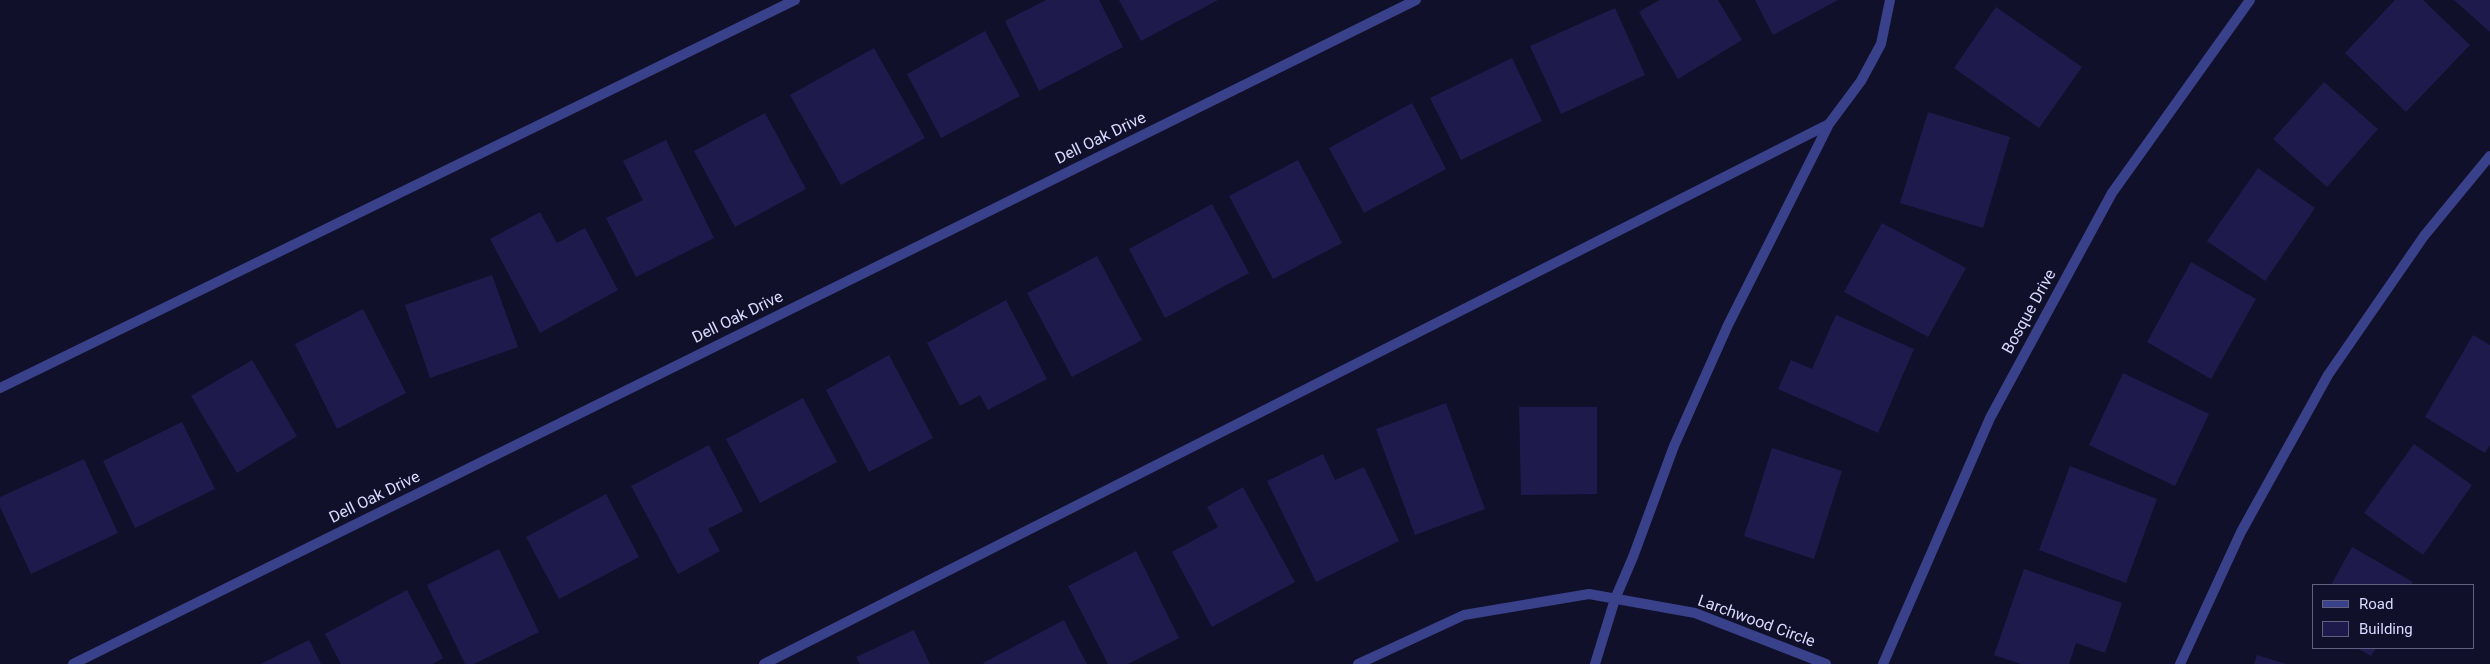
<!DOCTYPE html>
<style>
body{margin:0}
#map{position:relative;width:2490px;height:664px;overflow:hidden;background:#10102a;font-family:Roboto,sans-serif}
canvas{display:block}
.legend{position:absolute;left:2312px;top:584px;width:162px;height:65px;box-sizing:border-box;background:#10102a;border:1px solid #60617f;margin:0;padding:6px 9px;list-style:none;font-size:15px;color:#d9daff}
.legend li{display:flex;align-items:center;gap:10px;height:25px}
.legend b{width:25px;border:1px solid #60617f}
</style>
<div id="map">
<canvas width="2490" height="664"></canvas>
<ul class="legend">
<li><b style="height:6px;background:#39418b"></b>Road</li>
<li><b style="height:14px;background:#1e1b4c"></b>Building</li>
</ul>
</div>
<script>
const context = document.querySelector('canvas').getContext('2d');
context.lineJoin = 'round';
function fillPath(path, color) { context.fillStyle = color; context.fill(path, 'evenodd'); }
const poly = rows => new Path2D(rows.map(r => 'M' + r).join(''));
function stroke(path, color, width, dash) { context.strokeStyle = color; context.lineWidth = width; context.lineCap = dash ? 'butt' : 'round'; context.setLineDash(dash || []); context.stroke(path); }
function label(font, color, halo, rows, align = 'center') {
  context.font = font + ' Roboto,sans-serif'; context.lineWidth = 4; context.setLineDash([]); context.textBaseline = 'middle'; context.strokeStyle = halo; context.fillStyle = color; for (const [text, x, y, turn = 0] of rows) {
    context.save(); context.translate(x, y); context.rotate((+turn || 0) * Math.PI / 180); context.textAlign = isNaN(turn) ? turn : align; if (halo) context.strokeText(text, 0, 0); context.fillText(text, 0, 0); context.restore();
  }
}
fillPath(poly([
 [1046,0,1099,0,1123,47,1039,91,1005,21],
 [1119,0,1218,0,1141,41],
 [1659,0,1718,0,1742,40,1678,79,1639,12],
 [1755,0,1838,0,1773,35],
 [2395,0,2423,0,2470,45,2406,112,2345,53],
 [2454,0,2490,0,2490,32],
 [1996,7,2082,67,2039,128,1954,68],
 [1615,8,1645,75,1561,114,1530,46],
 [985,31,1020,96,941,138,907,74],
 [874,48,925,138,841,185,790,95],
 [1512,58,1542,121,1461,160,1430,98],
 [2324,82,2378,129,2327,187,2273,139],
 [1412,103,1446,169,1364,213,1329,148],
 [1928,112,2010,137,1983,228,1900,203],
 [765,113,806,189,735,227,694,151],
 [666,140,714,238,636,277,606,218,643,200,623,161],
 [1298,160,1342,243,1273,279,1229,196],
 [2258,168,2315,208,2265,281,2207,241],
 [1212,204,1249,273,1165,318,1129,249],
 [540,212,557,243,585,228,618,290,540,333,490,239],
 [1882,223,1966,268,1928,337,1844,292],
 [1097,256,1142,340,1072,377,1027,293],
 [2191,262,2256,299,2211,379,2147,342],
 [492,275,518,347,430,378,405,305],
 [1006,300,1047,379,988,410,980,395,960,406,927,343],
 [363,309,406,393,337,429,295,344],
 [1836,315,1914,349,1878,433,1778,389,1791,360,1812,369],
 [2473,335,2490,345,2490,445,2485,453,2425,417],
 [889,355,933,438,869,472,826,390],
 [252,360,297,436,237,473,191,396],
 [2123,373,2209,414,2175,486,2089,445],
 [803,398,837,462,760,503,726,439],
 [1446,403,1485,509,1415,535,1376,429],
 [1519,407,1597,407,1597,494,1521,495],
 [182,422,215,489,135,528,103,461],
 [2414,444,2472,485,2423,555,2364,513],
 [709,445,743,511,708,529,720,551,678,574,631,486],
 [1772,448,1842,471,1814,559,1744,536],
 [1323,454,1335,480,1364,467,1399,541,1316,582,1267,481],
 [84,459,118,533,31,574,0,507,0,497],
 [2070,466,2157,499,2126,583,2039,550],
 [1243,487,1295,582,1212,627,1172,552,1218,527,1207,507],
 [606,494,639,557,559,599,526,537],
 [2352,547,2413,582,2411,585,2331,585],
 [499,549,539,632,474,664,465,664,427,585],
 [1136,551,1179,638,1128,664,1108,664,1068,586],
 [2024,569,2122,603,2105,653,2076,643,2069,664,2021,664,1994,655],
 [407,590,443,658,433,664,341,664,325,634],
 [1064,620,1087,664,984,664,983,663],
 [914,630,930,664,860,664,856,657],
 [309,640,321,664,261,664],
 [2357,648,2376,648,2371,656],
 [2257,655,2286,664,2254,664]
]), '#1e1b4c');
stroke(poly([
 [0,388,795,0],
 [764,664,1829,124],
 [1595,664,1615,599,1633,557,1674,446,1728,325,1829,124,1861,81,1881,44,1890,0],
 [2180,664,2241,532,2328,375,2424,236,2490,156]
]), '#39418b', 10);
stroke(poly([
 [73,664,1416,0],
 [1358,664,1464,615,1589,594,1695,613,1826,664],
 [1883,664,1990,418,2112,193,2250,0]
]), '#39418b', 10);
label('16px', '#d9daff', '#10102a', [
 ["Dell Oak Drive",1101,139,-26],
 ["Bosque Drive",2030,312,-61],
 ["Dell Oak Drive",738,318,-26],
 ["Dell Oak Drive",375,498,-26],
 ["Larchwood Circle",1756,622,20]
]);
</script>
